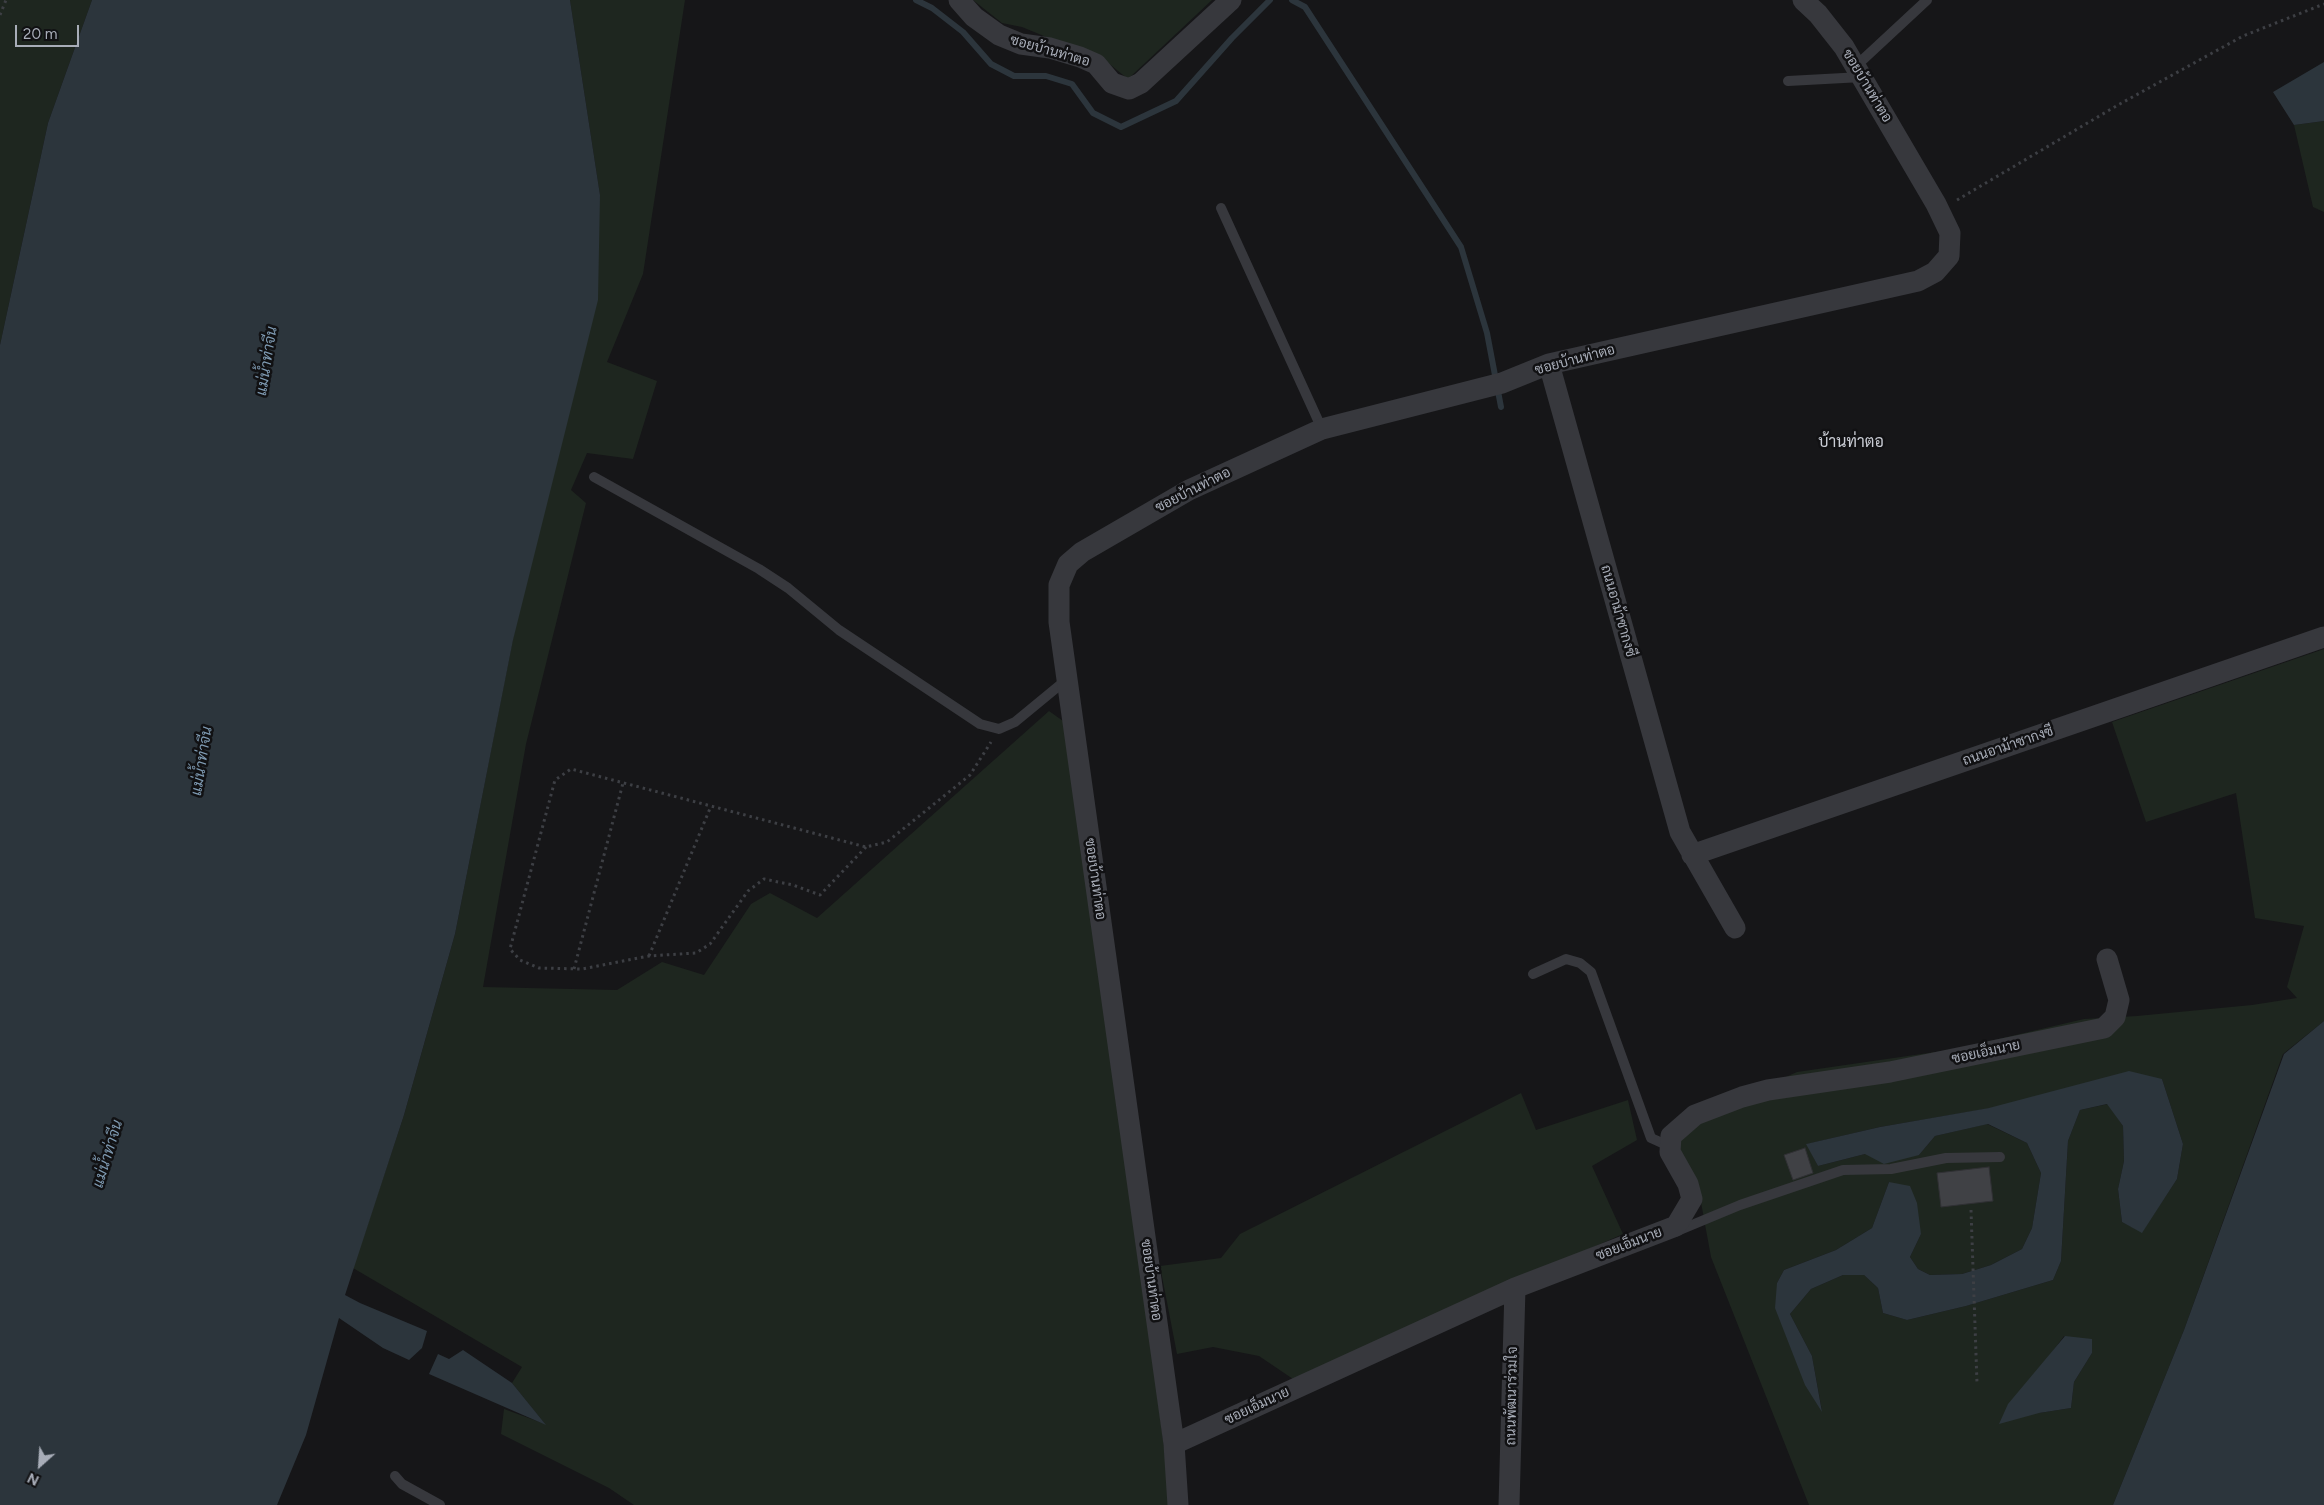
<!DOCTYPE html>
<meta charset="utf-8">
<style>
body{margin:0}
#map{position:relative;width:2324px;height:1505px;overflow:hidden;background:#161618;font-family:Figtree,sans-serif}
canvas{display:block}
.north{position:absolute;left:15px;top:1440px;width:50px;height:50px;-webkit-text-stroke:4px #111113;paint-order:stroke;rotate:206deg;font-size:14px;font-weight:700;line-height:20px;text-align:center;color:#a8adb8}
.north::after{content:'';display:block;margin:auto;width:18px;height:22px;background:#a8adb8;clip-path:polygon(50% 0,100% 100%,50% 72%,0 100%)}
.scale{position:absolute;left:15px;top:25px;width:64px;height:22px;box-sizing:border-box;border:2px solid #a8adb8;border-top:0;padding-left:6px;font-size:15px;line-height:18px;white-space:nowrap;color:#a8adb8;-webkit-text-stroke:4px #111113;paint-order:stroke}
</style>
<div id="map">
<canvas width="2324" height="1505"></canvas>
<div class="north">N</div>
<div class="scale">20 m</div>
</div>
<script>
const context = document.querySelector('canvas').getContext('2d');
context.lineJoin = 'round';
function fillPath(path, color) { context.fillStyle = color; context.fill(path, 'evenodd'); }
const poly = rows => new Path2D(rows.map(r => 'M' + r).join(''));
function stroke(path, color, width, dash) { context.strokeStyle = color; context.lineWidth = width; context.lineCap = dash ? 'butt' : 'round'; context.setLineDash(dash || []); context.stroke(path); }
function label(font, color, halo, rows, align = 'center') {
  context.font = font + ' Figtree,Sarabun,sans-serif'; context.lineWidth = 5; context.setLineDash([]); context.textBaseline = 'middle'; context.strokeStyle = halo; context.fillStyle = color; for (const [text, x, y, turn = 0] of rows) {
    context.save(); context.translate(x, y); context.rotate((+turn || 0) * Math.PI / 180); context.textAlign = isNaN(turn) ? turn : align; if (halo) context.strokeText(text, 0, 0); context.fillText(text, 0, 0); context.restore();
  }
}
fillPath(poly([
 [0,0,92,0,48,123,0,345],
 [570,0,685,0,643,274,607,362,657,381,633,459,587,453,571,490,586,503,526,744,483,987,617,990,662,962,704,975,751,904,770,893,817,918,1049,711,1063,721,1148,1317,1171,1505,634,1505,609,1488,501,1434,504,1409,545,1424,512,1383,522,1367,353,1268,404,1115,455,934,600,195],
 [973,0,1212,0,1128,79,1107,62,1022,27,1002,23],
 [2324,121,2324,212,2313,207,2294,125],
 [2324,649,2324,1021,2283,1054,2184,1330,2113,1505,1809,1505,1711,1257,1698,1186,1661,1133,1797,1072,1956,1049,2084,1019,2137,1016,2252,1005,2297,998,2287,987,2304,926,2255,918,2236,793,2146,822,2112,722],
 [2162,1079,2183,1144,2177,1179,2142,1232,2122,1222,2118,1189,2124,1161,2123,1126,2108,1104,2080,1110,2068,1141,2061,1261,2053,1280,1966,1306,1907,1320,1883,1313,1878,1288,1864,1275,1843,1275,1811,1289,1790,1314,1812,1356,1822,1411,1777,1283,1784,1270,1836,1250,1872,1228,1889,1182,1921,1234,1910,1257,1918,1269,1930,1275,1962,1274,1991,1265,2022,1249,2032,1228,2041,1173,2027,1143,1987,1124,1935,1136,1919,1155,1865,1154,1818,1166,1807,1144,1880,1127],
 [2064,1336,2092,1353,2074,1382,2071,1408,2039,1413,2047,1359],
 [1521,1093,1536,1130,1628,1100,1637,1140,1592,1166,1623,1234,1293,1379,1259,1356,1213,1347,1177,1354,1160,1266,1221,1258,1240,1234]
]), '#1e261f');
fillPath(poly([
 [92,0,570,0,600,195,598,300,513,640,455,934,404,1115,345,1295,360,1303,427,1331,422,1348,409,1360,383,1348,339,1318,306,1435,277,1505,0,1505,0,345,48,123],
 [2324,62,2324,121,2294,125,2273,92],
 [2324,1021,2324,1505,2113,1505,2184,1330,2284,1054],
 [2129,1071,2162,1079,2183,1144,2177,1179,2142,1233,2122,1222,2118,1189,2124,1161,2123,1126,2107,1104,2080,1110,2068,1141,2061,1261,2053,1280,1966,1306,1907,1320,1883,1313,1878,1288,1864,1275,1843,1275,1811,1289,1790,1314,1812,1356,1822,1412,1805,1385,1775,1308,1777,1283,1784,1270,1836,1250,1872,1228,1889,1182,1910,1186,1917,1203,1921,1234,1910,1257,1918,1269,1930,1275,1962,1274,1991,1265,2022,1249,2032,1228,2041,1173,2027,1143,1988,1124,1935,1136,1919,1155,1884,1164,1865,1154,1818,1166,1806,1144,1880,1127,1989,1108],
 [2065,1336,2092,1339,2092,1353,2074,1382,2071,1408,2039,1413,1999,1424,2008,1404],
 [463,1350,512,1383,546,1425,429,1374,438,1354,449,1359]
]), '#2c353c');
stroke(poly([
 [916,0,932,8,963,32,991,64,1014,76,1046,76,1072,84,1093,113,1121,127,1176,101,1232,38,1270,0],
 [1292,0,1305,7,1461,247,1487,333,1501,407]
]), '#2c353c', 6);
const building = poly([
 [1805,1148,1813,1173,1793,1180,1784,1155,1805,1148],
 [1989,1167,1993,1201,1941,1207,1937,1173,1989,1167]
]);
fillPath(building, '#404145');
stroke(building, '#303034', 1);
stroke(poly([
 [0,15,6,0],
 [1957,200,2118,105,2243,36,2324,4],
 [866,847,820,895,793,885,764,879,748,891,710,944,696,953,649,956,582,969,539,968,520,960,510,949,555,780,571,769,866,847,887,842,970,775,991,742],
 [649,956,711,806],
 [574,969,623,783],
 [1971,1210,1977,1383]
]), '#3d3f44', 3, [2.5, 4]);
stroke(poly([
 [1856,66,1927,0],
 [1788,81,1862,77],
 [1221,208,1322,429],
 [594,477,759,569,788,588,839,630,980,724,999,729,1015,722,1066,680],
 [1533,974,1566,959,1580,963,1591,972,1651,1138,1671,1147],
 [1675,1232,1740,1205,1843,1170,1891,1169,1946,1158,2000,1157],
 [395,1476,402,1484,440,1505]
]), '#37383d', 10);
stroke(poly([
 [959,0,974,17,999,35,1021,44,1050,48,1080,57,1096,64,1112,83,1129,89,1141,83,1231,0],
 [1549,364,1680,832,1735,928],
 [1692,855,2324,637],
 [1174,1444,1515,1288,1676,1226,1692,1199,1688,1184,1670,1152,1671,1136,1695,1115,1742,1097,1768,1090,1890,1072,2104,1028,2115,1017,2119,1000,2107,959],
 [1178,1505,1174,1444,1059,622,1059,585,1068,564,1082,552,1189,490,1322,429,1502,383,1549,364,1918,281,1935,272,1949,256,1950,233,1936,204,1844,47,1818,14,1803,0],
 [1509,1505,1515,1288]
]), '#37383d', 21);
label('14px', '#a8adb8', '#111113', [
 ["ซอยบ้านท่าตอ",1050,51,16],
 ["ซอยบ้านท่าตอ",1867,86,59],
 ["ซอยบ้านท่าตอ",1575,360,-15],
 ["ซอยบ้านท่าตอ",1193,490,-27],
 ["ถนนอาม้าซากงซี",1618,611,74],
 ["ถนนอาม้าซากงซี",2008,746,-19],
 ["ซอยบ้านท่าตอ",1095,879,82],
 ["ซอยเอ็มนาย",1986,1052,-12],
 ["ซอยเอ็มนาย",1629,1244,-21],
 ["ซอยบ้านท่าตอ",1151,1280,82],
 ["ถนนพัฒนาร่วมใจ",1512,1396,-89],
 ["ซอยเอ็มนาย",1257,1406,-25]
]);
label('italic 15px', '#7f9bb3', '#111113', [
 ["แม่น้ำท่าจีน",267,361,-81],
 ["แม่น้ำท่าจีน",202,761,-81],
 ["แม่น้ำท่าจีน",108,1154,-73]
]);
label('16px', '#c9ccd4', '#111113', [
 ["บ้านท่าตอ",1851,442]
]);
</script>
